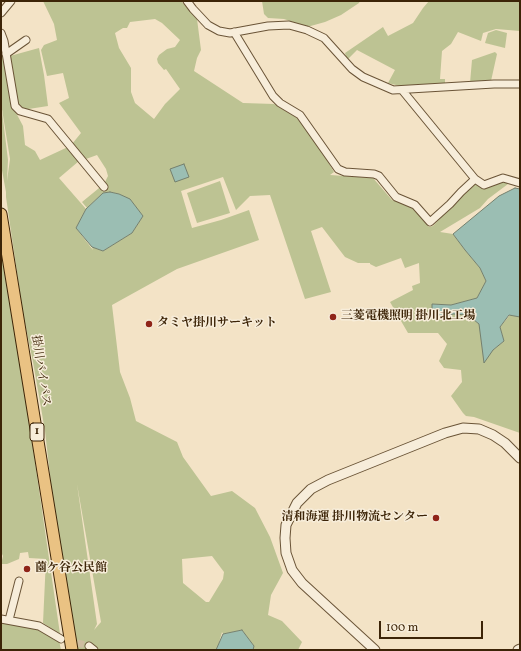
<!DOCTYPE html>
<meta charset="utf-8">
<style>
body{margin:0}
#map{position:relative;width:521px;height:651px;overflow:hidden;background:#f3e3c6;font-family:Vollkorn,serif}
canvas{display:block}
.frame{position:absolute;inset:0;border:2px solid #3c2407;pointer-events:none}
.scale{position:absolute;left:379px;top:621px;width:104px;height:18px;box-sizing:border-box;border:2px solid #3c2407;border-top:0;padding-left:5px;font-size:12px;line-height:14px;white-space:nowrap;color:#3c2407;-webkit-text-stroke:3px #f7edda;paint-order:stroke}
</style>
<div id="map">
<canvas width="521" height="651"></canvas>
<div class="frame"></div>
<div class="scale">100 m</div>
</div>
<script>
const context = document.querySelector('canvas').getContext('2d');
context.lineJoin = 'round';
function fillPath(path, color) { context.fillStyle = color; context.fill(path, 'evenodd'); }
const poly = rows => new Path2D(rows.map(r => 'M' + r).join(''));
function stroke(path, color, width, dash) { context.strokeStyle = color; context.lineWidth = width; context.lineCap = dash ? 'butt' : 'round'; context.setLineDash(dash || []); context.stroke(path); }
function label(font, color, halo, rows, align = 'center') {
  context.font = font + ' Vollkorn,"Noto Serif JP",serif'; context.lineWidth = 3; context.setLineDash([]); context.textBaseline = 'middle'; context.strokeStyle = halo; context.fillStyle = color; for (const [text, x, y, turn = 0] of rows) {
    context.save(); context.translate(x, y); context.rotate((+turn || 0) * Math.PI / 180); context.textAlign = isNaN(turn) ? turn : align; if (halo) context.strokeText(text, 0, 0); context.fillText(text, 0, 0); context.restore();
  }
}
fillPath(poly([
 [43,1,181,1,197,19,201,50,197,58,194,71,243,103,274,104,297,118,316,142,334,172,330,175,373,178,392,200,416,207,429,227,433,226,471,185,478,184,481,188,506,180,508,184,488,199,480,208,440,232,453,234,465,250,480,268,486,281,477,298,451,305,432,304,432,313,443,319,453,314,468,315,479,324,493,350,504,341,500,327,510,315,520,317,520,433,474,417,466,416,463,413,451,396,462,382,461,370,444,368,439,361,447,344,438,333,408,333,390,302,413,290,412,286,420,283,419,263,405,268,401,258,376,267,370,264,370,263,358,263,345,257,322,227,311,231,331,292,305,299,270,195,250,196,236,210,223,177,181,191,192,228,221,220,249,210,259,240,177,269,112,305,120,372,130,398,136,421,177,442,183,457,211,496,232,491,255,508,270,537,283,573,271,595,268,615,282,621,302,642,298,650,253,650,254,646,242,630,223,634,222,632,217,650,77,650,55,520,45,431,33,362,23,314,6,197,6,192,1,165,1,39,13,107,23,126,25,145,35,151,40,160,68,147,79,161,59,178,86,209,76,228,93,250,92,247,103,251,132,233,143,216,131,201,119,194,110,192,103,193,87,208,82,202,104,184,108,176,106,169,97,155,86,159,72,144,81,133,59,103,69,98,63,73,47,76,41,50,44,45,57,40,54,24],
 [155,19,162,23,180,40,175,47,167,49,159,55,157,59,158,63,164,70,166,69,180,89,165,104,154,119,135,103,131,92,131,68,119,48,115,33,123,28,127,28,130,22],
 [1,103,10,159,7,181,8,160],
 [77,484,101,622,94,630,97,624],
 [212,556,224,572,223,579,209,602,206,602,183,583,182,559],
 [262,1,360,1,359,3,341,15,325,22,307,27,284,19,268,18,264,14],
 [429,1,520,1,520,31,496,29,483,33,481,41,458,32,451,44,442,51,440,79,445,79,445,83,400,86,388,83,395,70,357,50,347,60,345,53,383,27,388,36,413,23,423,8],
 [496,30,507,33,505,48,485,43,488,33],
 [39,48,44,75,48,106,22,110,16,102,10,56],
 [495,52,497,54,491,81,470,83,472,60],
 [220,181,230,213,197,223,187,193],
 [1,235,19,352,60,634,43,623,46,559,29,558,28,552,20,553,19,559,7,564,1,564,3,556,1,552],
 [1,619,39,627,59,640,61,650,1,650]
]), '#bdc393');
const water = poly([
 [184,164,189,177,175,182,170,169,184,164],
 [515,188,520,189,520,317,509,315,500,327,504,341,493,350,484,363,479,324,468,315,453,314,443,319,432,313,432,304,451,305,477,298,486,281,480,268,465,250,453,234,499,196,515,188],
 [110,192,119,194,130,199,143,216,132,233,103,251,92,247,76,228,86,209,103,193,110,192],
 [242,630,254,646,253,650,216,650,223,634,242,630]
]);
fillPath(water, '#9bbeb3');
stroke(water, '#75806e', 1);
stroke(poly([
 [67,640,89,646]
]), '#cebda0', 7, [7, 3.5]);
const minor = poly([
 [187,1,193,9,208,25,219,31,230,33,268,26,289,25,307,30,324,38,352,69,363,77,393,90,494,84,520,84],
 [1,13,11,1],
 [234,32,273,96,280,103,300,115,338,169,345,172,374,174,379,176,396,197,415,205,430,222,450,204,461,192,475,179],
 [1,33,4,41,15,106,20,111,48,119,104,187],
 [6,54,26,40],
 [402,90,475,179,484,185,503,178,520,183],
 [1,619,39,626,61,639],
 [9,620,19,581],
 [89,646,94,650]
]);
const tertiary = poly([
 [375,650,302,583,292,570,286,553,285,538,286,525,297,503,311,489,328,480,445,433,463,428,479,429,493,435,505,443,520,458],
 [518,650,520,649]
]);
const trunk = poly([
 [1,214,72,650]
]);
stroke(minor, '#6a5437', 9);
stroke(tertiary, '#6a5437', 11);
stroke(trunk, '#3c2407', 13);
stroke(minor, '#f7edda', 7);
stroke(tertiary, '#f7edda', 9);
stroke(trunk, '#eac283', 11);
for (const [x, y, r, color] of [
 [333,317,4,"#8f2418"],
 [149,324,4,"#8f2418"],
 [436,518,4,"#8f2418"],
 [27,569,4,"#8f2418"]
]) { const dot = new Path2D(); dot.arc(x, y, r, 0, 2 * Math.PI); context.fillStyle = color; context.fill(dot); stroke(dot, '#f7edda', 1.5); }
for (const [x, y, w] of [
 [37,432,14]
]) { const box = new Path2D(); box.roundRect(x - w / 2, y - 9, w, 18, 3); context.fillStyle = '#f7edda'; context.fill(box); stroke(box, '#3c2407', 1); }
label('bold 11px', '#3c2407', null, [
 ["1",37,432]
]);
label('bold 12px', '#3c2407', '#f7edda', [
 ["三菱電機照明 掛川北工場",341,317],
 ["タミヤ掛川サーキット",157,324],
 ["清和海運 掛川物流センター",428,518,"right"],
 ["薗ケ谷公民館",35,569]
], 'left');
label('12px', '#3c2407', '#f7edda', [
 ["掛川バイパス",40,371,81]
]);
</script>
